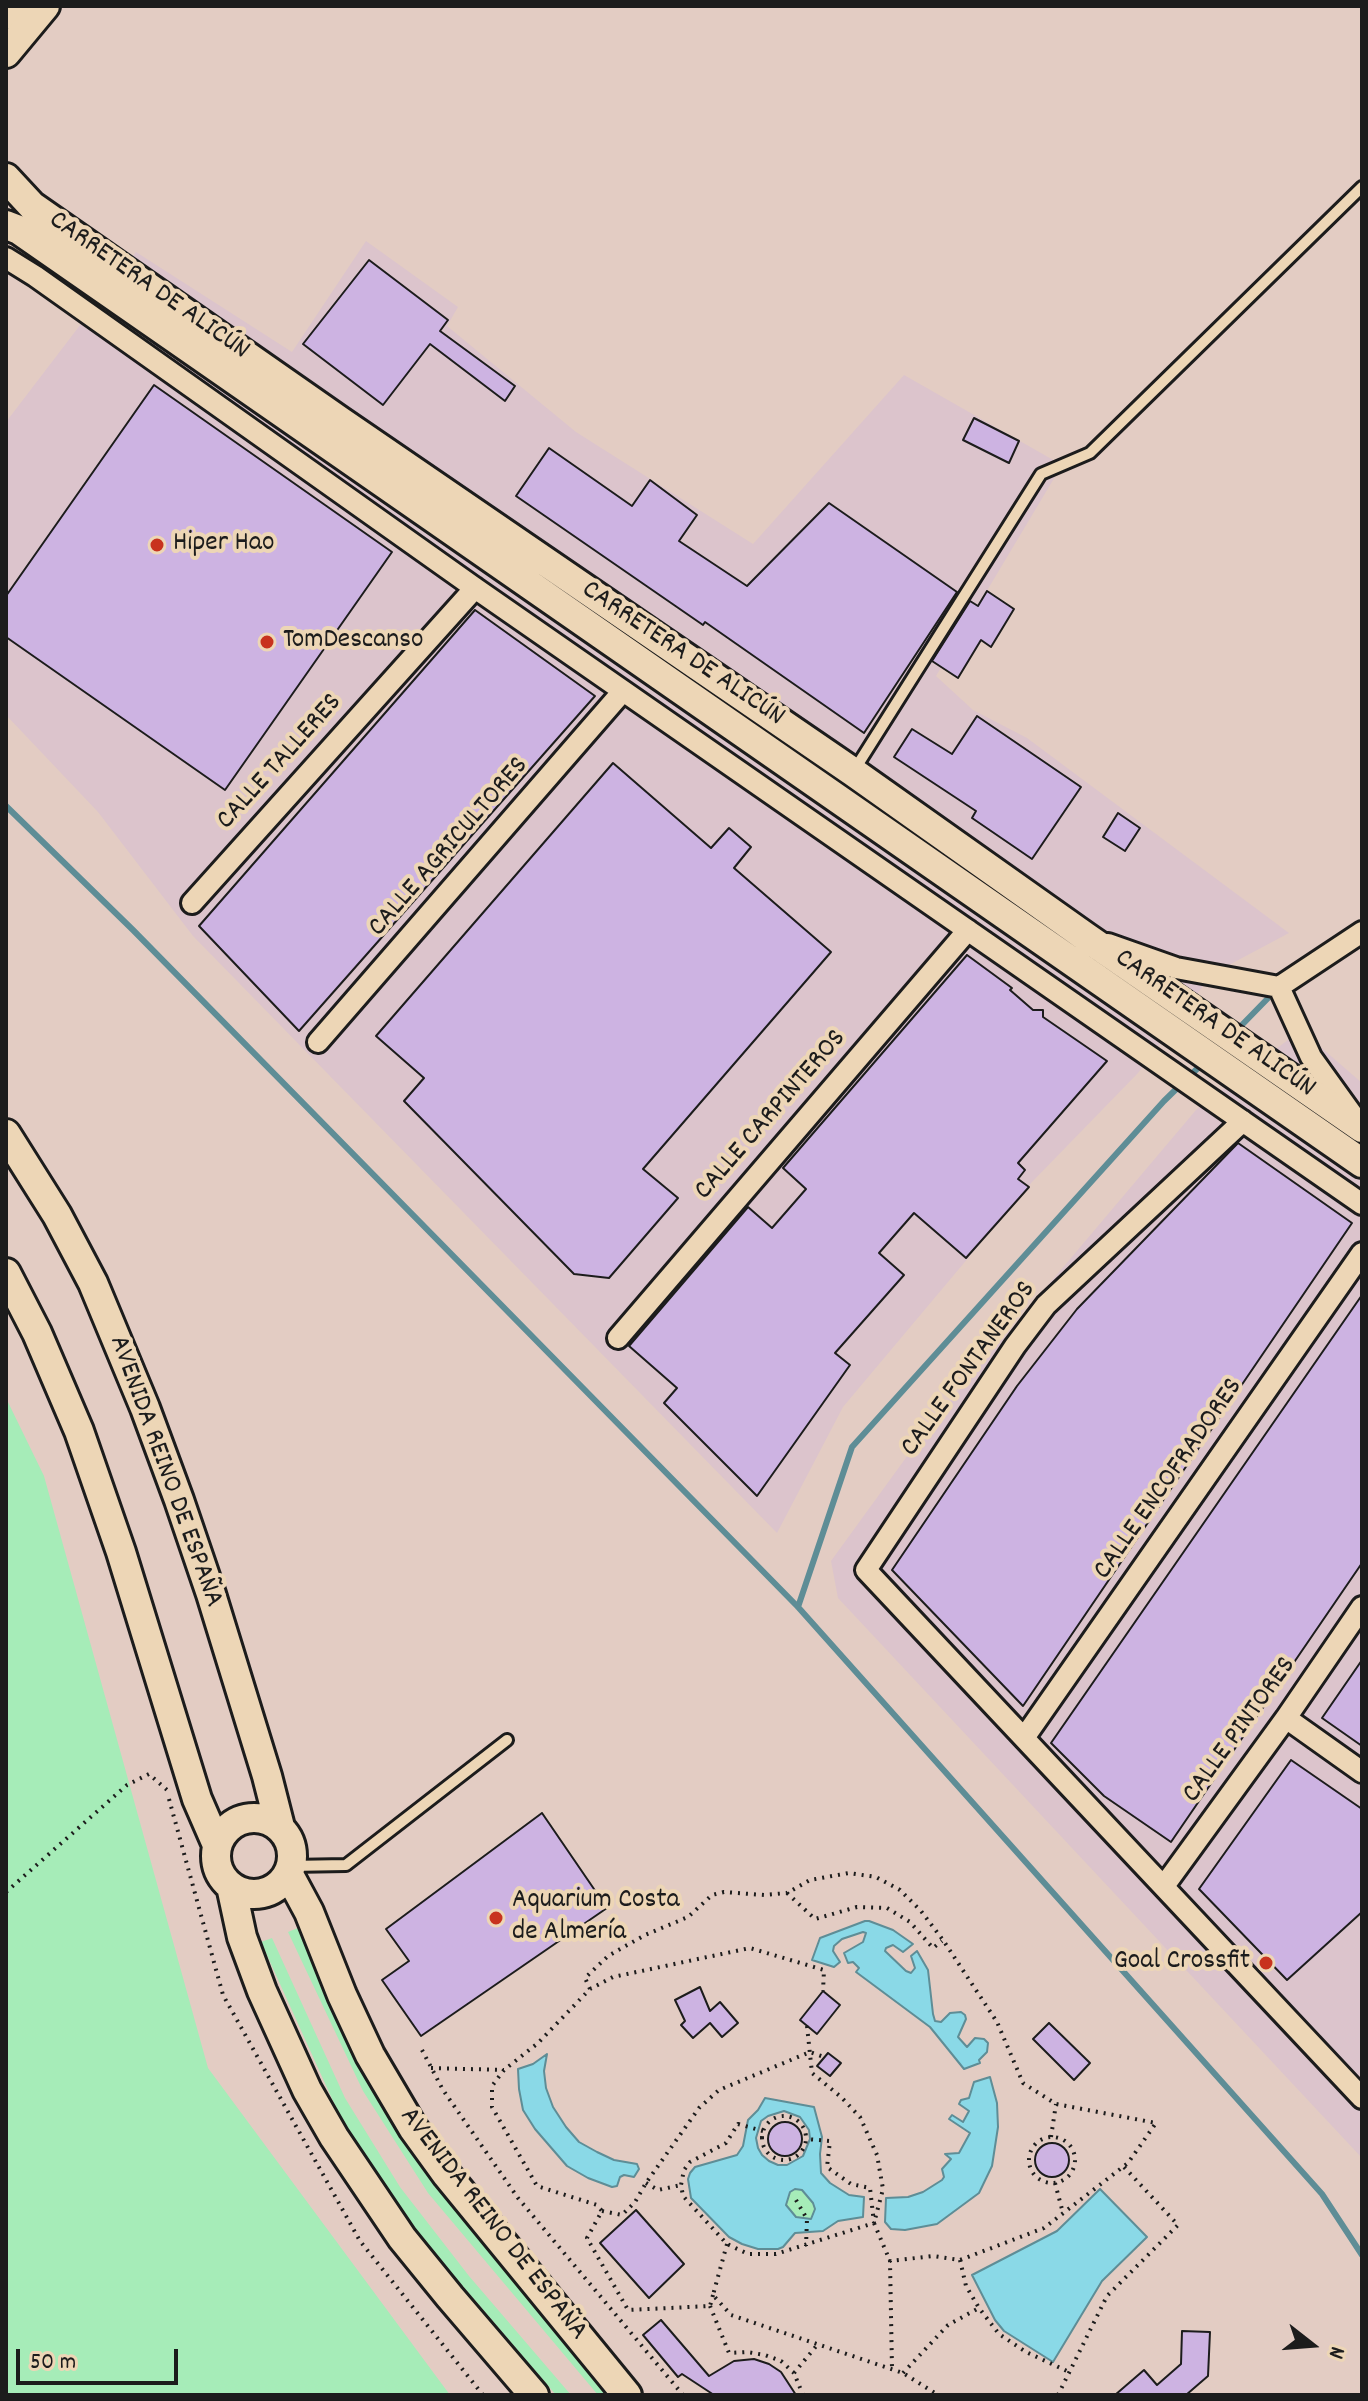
<!DOCTYPE html>
<meta charset="utf-8">
<style>
body{margin:0}
#map{position:relative;width:1368px;height:2401px;overflow:hidden;background:#e3ccc3;font-family:Dekko,sans-serif}
canvas{display:block}
.frame{position:absolute;inset:0;border:8px solid #1c1c1c;pointer-events:none}
.north{position:absolute;left:1272px;top:2305px;width:80px;height:80px;-webkit-text-stroke:6px #edd6b6;paint-order:stroke;rotate:107deg;font-size:22px;font-weight:700;line-height:32px;text-align:center;color:#1c1c1c}
.north::after{content:'';display:block;margin:auto;width:28px;height:36px;background:#1c1c1c;clip-path:polygon(50% 0,100% 100%,50% 72%,0 100%)}
.scale{position:absolute;left:16px;top:2349px;width:162px;height:36px;box-sizing:border-box;border:4px solid #1c1c1c;border-top:0;padding-left:10px;font-size:24px;line-height:28px;white-space:nowrap;color:#1c1c1c;-webkit-text-stroke:6px #edd6b6;paint-order:stroke}
</style>
<div id="map">
<canvas width="1368" height="2401"></canvas>
<div class="frame"></div>
<div class="north">N</div>
<div class="scale">50 m</div>
</div>
<script>
const context = document.querySelector('canvas').getContext('2d');
context.lineJoin = 'round';
function fillPath(path, color) { context.fillStyle = color; context.fill(path, 'evenodd'); }
const poly = rows => new Path2D(rows.map(r => 'M' + r).join(''));
function stroke(path, color, width, dash) { context.strokeStyle = color; context.lineWidth = width; context.lineCap = dash ? 'butt' : 'round'; context.setLineDash(dash || []); context.stroke(path); }
function label(font, color, halo, rows, align = 'center') {
  context.font = font + ' Dekko,sans-serif'; context.lineWidth = 8; context.setLineDash([]); context.textBaseline = 'middle'; context.strokeStyle = halo; context.fillStyle = color; for (const [text, x, y, turn = 0] of rows) {
    context.save(); context.translate(x, y); context.rotate((+turn || 0) * Math.PI / 180); context.textAlign = isNaN(turn) ? turn : align; if (halo) context.strokeText(text, 0, 0); context.fillText(text, 0, 0); context.restore();
  }
}
fillPath(poly([
 [366,241,458,307,447,326,576,432,753,544,904,375,1062,465,936,676,973,710,1027,738,1289,933,1212,974,1138,1073,1032,1182,843,1407,777,1533,193,936,98,812,6,715,6,422,136,252,292,352],
 [1301,1030,1362,1083,1362,2158,838,1598,831,1561,929,1426,1196,1110]
]), '#dcc4cc');
fillPath(poly([
 [6,1398,44,1476,208,2068,450,2395,6,2395],
 [300,1927,369,2077,424,2166,493,2255,613,2395,598,2395,428,2193,363,2091,288,1932],
 [272,1938,345,2098,400,2187,469,2276,571,2395,556,2395,437,2256,404,2214,384,2185,338,2112,261,1942],
 [795,2189,802,2190,813,2203,815,2209,811,2219,795,2217,786,2204,790,2191]
]), '#a6ecb8');
const water = poly([
 [865,1921,869,1921,893,1930,913,1944,903,1952,893,1945,886,1948,885,1951,906,1971,911,1973,915,1968,911,1956,917,1951,928,1970,933,2014,935,2021,941,2022,950,2013,961,2012,965,2015,966,2019,958,2037,967,2047,975,2038,984,2039,988,2043,987,2052,979,2060,980,2063,964,2069,930,2027,856,1972,859,1968,853,1962,848,1963,844,1953,863,1942,866,1933,863,1932,842,1939,834,1946,833,1951,840,1962,834,1967,812,1960,820,1938,865,1921],
 [547,2054,544,2071,546,2088,553,2107,566,2127,579,2142,597,2152,614,2160,637,2164,639,2169,634,2177,624,2175,620,2177,617,2186,612,2187,588,2178,567,2166,535,2129,523,2110,519,2089,518,2069,533,2064,547,2054],
 [990,2077,997,2103,998,2127,992,2166,979,2193,937,2224,905,2230,891,2229,885,2222,886,2198,908,2197,923,2192,942,2180,944,2177,942,2169,951,2159,945,2154,959,2153,970,2133,949,2119,952,2115,963,2122,969,2111,959,2104,961,2100,969,2098,974,2082,990,2077],
 [765,2098,814,2107,822,2137,820,2154,821,2173,830,2183,849,2195,864,2197,863,2217,838,2221,823,2231,795,2233,783,2247,778,2249,758,2249,742,2244,729,2237,691,2198,688,2179,690,2173,695,2167,737,2155,743,2146,748,2120,758,2110,765,2098],
 [784,2111,800,2117,809,2130,810,2139,803,2156,787,2165,778,2165,769,2161,762,2155,758,2148,756,2138,761,2121,768,2116,784,2111],
 [795,2189,802,2190,813,2203,815,2209,811,2219,796,2217,786,2205,790,2192,795,2189],
 [1100,2189,1147,2237,1102,2281,1053,2362,1004,2331,995,2320,972,2275,1057,2231,1100,2189]
]);
fillPath(water, '#8ad9e7');
stroke(water, '#5e8d96', 2);
stroke(poly([
 [6,806,133,930,798,1607,1322,2194,1362,2255],
 [1237,1030,1274,992],
 [798,1607,852,1447,1164,1101,1203,1063]
]), '#5e8d96', 6);
const building = poly([
 [369,260,448,320,440,331,515,386,505,401,430,344,383,405,303,344,369,260],
 [154,385,392,552,225,790,6,637,6,596,154,385],
 [974,418,1019,441,1009,463,963,440,974,418],
 [549,448,632,506,650,480,697,515,679,541,747,586,829,503,957,592,864,733,705,622,703,625,516,496,549,448],
 [987,591,1014,609,991,647,981,640,958,678,932,661,970,601,978,606,987,591],
 [475,610,595,696,299,1031,199,926,475,610],
 [977,716,1081,787,1032,859,972,818,976,811,894,757,912,729,952,754,977,716],
 [613,763,711,848,729,828,751,847,734,868,831,952,643,1169,678,1198,609,1278,574,1274,404,1101,424,1078,376,1036,613,763],
 [1118,813,1140,828,1125,851,1103,837,1118,813],
 [967,955,1012,988,1010,990,1033,1010,1043,1010,1043,1017,1107,1061,1018,1163,1025,1170,1018,1179,1029,1187,966,1258,914,1213,879,1253,904,1275,835,1353,850,1365,757,1496,664,1403,677,1388,629,1346,748,1207,772,1228,806,1189,783,1168,967,955],
 [1238,1143,1352,1223,1023,1706,892,1570,1017,1386,1077,1309,1238,1143],
 [1362,1295,1362,1563,1171,1842,1104,1796,1051,1743,1362,1295],
 [1362,1660,1362,1746,1322,1718,1362,1660],
 [1291,1760,1362,1809,1362,1912,1287,1980,1199,1889,1291,1760],
 [542,1813,607,1908,421,2036,382,1980,409,1961,386,1929,542,1813],
 [700,1987,710,2011,720,2002,738,2023,722,2037,710,2023,693,2038,681,2025,685,2021,675,2000,700,1987],
 [823,1991,840,2005,817,2034,800,2020,823,1991],
 [1049,2023,1090,2063,1074,2080,1033,2039,1049,2023],
 [828,2053,841,2063,830,2076,817,2066,828,2053],
 '768 2139a17 17 0 1 1 34 0a17 17 0 1 1-34 0Z',
 '1035 2160a17 17 0 1 1 34 0a17 17 0 1 1-34 0Z',
 [636,2210,684,2264,649,2298,600,2243,636,2210],
 [661,2320,709,2376,734,2361,754,2359,769,2364,781,2372,796,2395,714,2395,682,2374,678,2377,643,2335,661,2320],
 [1182,2331,1210,2332,1208,2376,1186,2395,1115,2395,1144,2370,1157,2385,1181,2364,1182,2331]
]);
fillPath(building, '#cdb3e2');
stroke(building, '#1c1c1c', 2);
const lane = poly([
 [855,769,1041,474,1090,453,1362,187],
 [290,1866,346,1865,507,1740]
]);
const street = poly([
 [6,19,39,6],
 [6,258,35,276,475,588,1362,1204],
 [192,903,475,588],
 [1108,944,1176,968,1279,987,1311,1057,1352,1114],
 [1279,987,1362,932],
 [318,1042,623,691],
 [1243,1121,1046,1305,1015,1346,866,1570,1362,2098],
 [618,1338,968,930],
 [1286,1718,1362,1772],
 [1024,1738,1362,1253],
 [1164,1886,1286,1718,1362,1607]
]);
const secondary = poly([
 [6,53,45,6],
 [6,178,32,206,340,421,853,772,1086,937,1362,1128],
 [6,225,19,230,1362,1163],
 [6,1134,57,1215,93,1283,145,1408,179,1500,211,1594,267,1776,280,1827],
 [6,1273,37,1333,79,1431,121,1552,197,1799,217,1845],
 '216 1856a38 38 0 1 1 76 0a38 38 0 1 1-76 0Z',
 [288,1873,309,1912,342,1995,370,2055,413,2128,447,2175,627,2395],
 [231,1886,242,1937,262,1991,307,2090,334,2137,402,2238,450,2297,534,2395]
]);
stroke(lane, '#1c1c1c', 16);
stroke(street, '#1c1c1c', 26);
stroke(secondary, '#1c1c1c', 34);
stroke(poly([
 [169,1799,223,1995,360,2241,483,2395],
 [6,1892,127,1785,149,1774,167,1790],
 [787,1893,815,1919,857,1907,887,1908,910,1922,933,1948,942,1941],
 [590,1989,585,1978,608,1956,645,1935,688,1917,712,1895,724,1892,764,1895,787,1893,810,1880,849,1873,876,1877,900,1890,921,1911,943,1940,997,2022,1023,2083,1056,2104,1156,2123,1128,2163,1044,2228,960,2260,933,2256,890,2261,892,2369],
 [807,2026,812,2073,841,2097,860,2117,877,2155,883,2189,874,2223,890,2261],
 [422,2050,443,2090,518,2198,683,2395],
 [431,2068,504,2070],
 '762 2138a22 22 0 1 1 44 0a22 22 0 1 1-44 0Z',
 [763,2131,738,2124,726,2143,690,2162,684,2170,681,2185,683,2196,727,2244,748,2254,776,2254,874,2223,870,2188,851,2184,827,2167,830,2141,806,2139],
 [1051,2137,1056,2104],
 '1029 2160a23 23 0 1 1 46 0a23 23 0 1 1-46 0Z',
 [646,2183,658,2190,681,2185],
 [1055,2183,1063,2213],
 [796,2200,807,2219,806,2246],
 [602,2211,622,2215,635,2202,646,2183,699,2108,719,2090,810,2052,824,2057],
 [727,2244,713,2295,731,2315,903,2373,938,2395],
 [960,2260,966,2286,979,2308,999,2334,1026,2352,1069,2372],
 [713,2295,710,2306,628,2310,587,2238,602,2211,597,2205,537,2186,492,2107,492,2086,504,2070,538,2043,590,1989,613,1977,750,1948,824,1970,823,1991],
 [710,2306,729,2353,747,2352,765,2355,781,2361,794,2373,803,2395],
 [794,2373,818,2344],
 [903,2373,948,2325,979,2308],
 [1058,2395,1107,2296,1178,2225,1124,2167]
]), '#1c1c1c', 4, [2, 6]);
stroke(lane, '#edd6b6', 10);
stroke(street, '#edd6b6', 20);
stroke(secondary, '#edd6b6', 28);
for (const [x, y, r, color] of [
 [157,545,8,"#c8321e"],
 [267,642,8,"#c8321e"],
 [496,1918,8,"#c8321e"],
 [1266,1963,8,"#c8321e"]
]) { const dot = new Path2D(); dot.arc(x, y, r, 0, 2 * Math.PI); context.fillStyle = color; context.fill(dot); stroke(dot, '#edd6b6', 3); }
label('28px', '#1c1c1c', '#edd6b6', [
 ["CARRETERA DE ALICÚN",148,287,35],
 ["CARRETERA DE ALICÚN",682,655,34],
 ["CALLE TALLERES",281,763,-48],
 ["CALLE AGRICULTORES",450,848,-49],
 ["CARRETERA DE ALICÚN",1214,1025,35],
 ["CALLE CARPINTEROS",772,1116,-49],
 ["CALLE FONTANEROS",970,1370,-54],
 ["AVENIDA REINO DE ESPAÑA",164,1472,70],
 ["CALLE ENCOFRADORES",1170,1480,-55],
 ["CALLE PINTORES",1241,1731,-54],
 ["AVENIDA REINO DE ESPAÑA",492,2225,52]
]);
label('28px', '#1c1c1c', '#edd6b6', [
 ["Hiper Hao",173,545],
 ["TomDescanso",283,642],
 ["Aquarium Costa",512,1902],
 ["de Almería",512,1934],
 ["Goal Crossfit",1250,1963,"right"]
], 'left');
</script>
